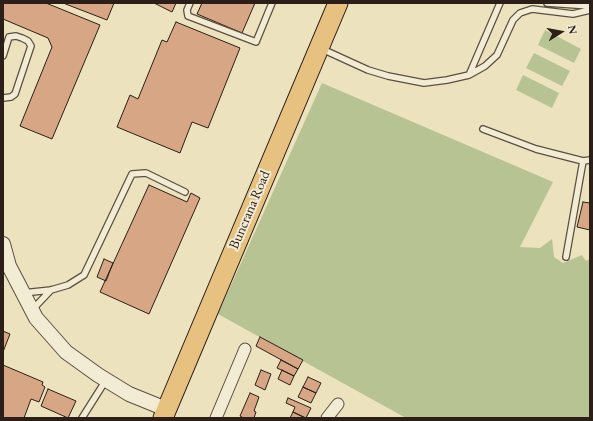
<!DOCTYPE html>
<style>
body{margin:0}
#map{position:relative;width:593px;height:421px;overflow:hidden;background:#ece2be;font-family:"EB Garamond",serif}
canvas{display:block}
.frame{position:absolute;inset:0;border:4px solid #2c1e18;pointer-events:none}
.north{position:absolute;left:541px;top:12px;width:40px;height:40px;-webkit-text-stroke:3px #f3ecd5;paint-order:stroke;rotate:79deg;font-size:11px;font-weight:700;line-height:16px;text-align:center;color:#2c1e18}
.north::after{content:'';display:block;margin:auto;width:14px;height:18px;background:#2c1e18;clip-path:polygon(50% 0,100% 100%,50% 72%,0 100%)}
</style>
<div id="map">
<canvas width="593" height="421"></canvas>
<div class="frame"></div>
<div class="north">N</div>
</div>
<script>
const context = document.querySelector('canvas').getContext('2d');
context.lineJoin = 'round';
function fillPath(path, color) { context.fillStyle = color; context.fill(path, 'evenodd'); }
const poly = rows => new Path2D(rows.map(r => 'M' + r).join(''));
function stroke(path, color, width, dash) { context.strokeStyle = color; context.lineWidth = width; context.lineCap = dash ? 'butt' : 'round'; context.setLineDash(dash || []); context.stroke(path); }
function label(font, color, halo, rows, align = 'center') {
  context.font = font + ' "EB Garamond",serif'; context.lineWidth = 4; context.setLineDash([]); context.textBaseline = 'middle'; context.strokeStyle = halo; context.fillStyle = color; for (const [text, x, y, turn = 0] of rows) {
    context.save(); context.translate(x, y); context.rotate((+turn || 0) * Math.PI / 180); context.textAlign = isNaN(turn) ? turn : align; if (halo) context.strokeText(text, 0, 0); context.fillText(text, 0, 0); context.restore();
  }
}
fillPath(poly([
 [545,30,581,49,574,63,538,45],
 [534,53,570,71,562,86,526,68],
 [523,75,559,93,552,108,516,90],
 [322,83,553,182,520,247,540,248,552,239,554,257,563,263,582,255,586,261,590,259,590,418,406,418,218,314]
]), '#b7c393');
const building = poly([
 [3,3,46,3,100,25,52,139,20,126,52,47,48,38,3,19,3,3],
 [63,3,114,3,107,20,63,3],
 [154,3,176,3,172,12,154,3],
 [202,3,255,3,242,33,197,14,202,3],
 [176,22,240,48,208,128,192,122,180,153,117,127,130,95,138,99,162,40,167,42,176,22],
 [149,185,187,202,191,193,200,198,149,314,100,292,149,185],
 [583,202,590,203,590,230,577,227,583,202],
 [104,259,113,263,106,281,97,277,104,259],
 [3,331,10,334,3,352,3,331],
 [260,337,303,360,298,369,256,346,260,337],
 [281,360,298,369,294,376,277,368,281,360],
 [3,365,43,382,42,385,45,387,39,402,31,399,24,418,3,418,3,365],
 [261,370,271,374,265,390,255,385,261,370],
 [282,370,294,376,290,385,278,379,282,370],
 [308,377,321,383,316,393,303,387,308,377],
 [303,387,316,393,311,403,298,397,303,387],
 [48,389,76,401,68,418,41,406,48,389],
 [250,393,259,397,254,411,256,412,254,418,242,418,242,417,240,416,250,393],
 [288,398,311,408,306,418,293,412,295,407,286,403,288,398],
 [293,412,305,418,290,418,293,412]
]);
fillPath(building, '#d7a785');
stroke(building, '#2c1e18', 1);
const service = poly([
 [190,3,187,10,188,16,256,42,272,3],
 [547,3,590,6],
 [322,49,368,70,388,76,424,83,447,80,469,75,500,3],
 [3,56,9,37,16,36,22,38,28,41,31,46,15,94,11,97,3,98],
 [469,75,485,66,497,55,513,20,520,13,532,9,573,14,590,10],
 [483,129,536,149,583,161,590,160],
 [566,257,583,161],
 [23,293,51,290,68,285,84,275,132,174,146,173,185,192],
 [32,310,51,290],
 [82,418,106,380]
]);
const minor = poly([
 [216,418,245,349],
 [327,418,338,404]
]);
const tertiary = poly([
 [3,244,9,266,36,318,66,352,98,375,129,394,166,409]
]);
const trunk = poly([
 [163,418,338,3]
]);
stroke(service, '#5c4f42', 8);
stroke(minor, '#5c4f42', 13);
stroke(tertiary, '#5c4f42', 16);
stroke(trunk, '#2c1e18', 21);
stroke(service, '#f3ecd5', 5.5);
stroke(minor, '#f3ecd5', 11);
stroke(tertiary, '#f3ecd5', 14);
stroke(trunk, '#e6c17f', 19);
label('14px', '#2c1e18', '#f3ecd5', [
 ["Buncrana Road",250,210,-67]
]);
</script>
